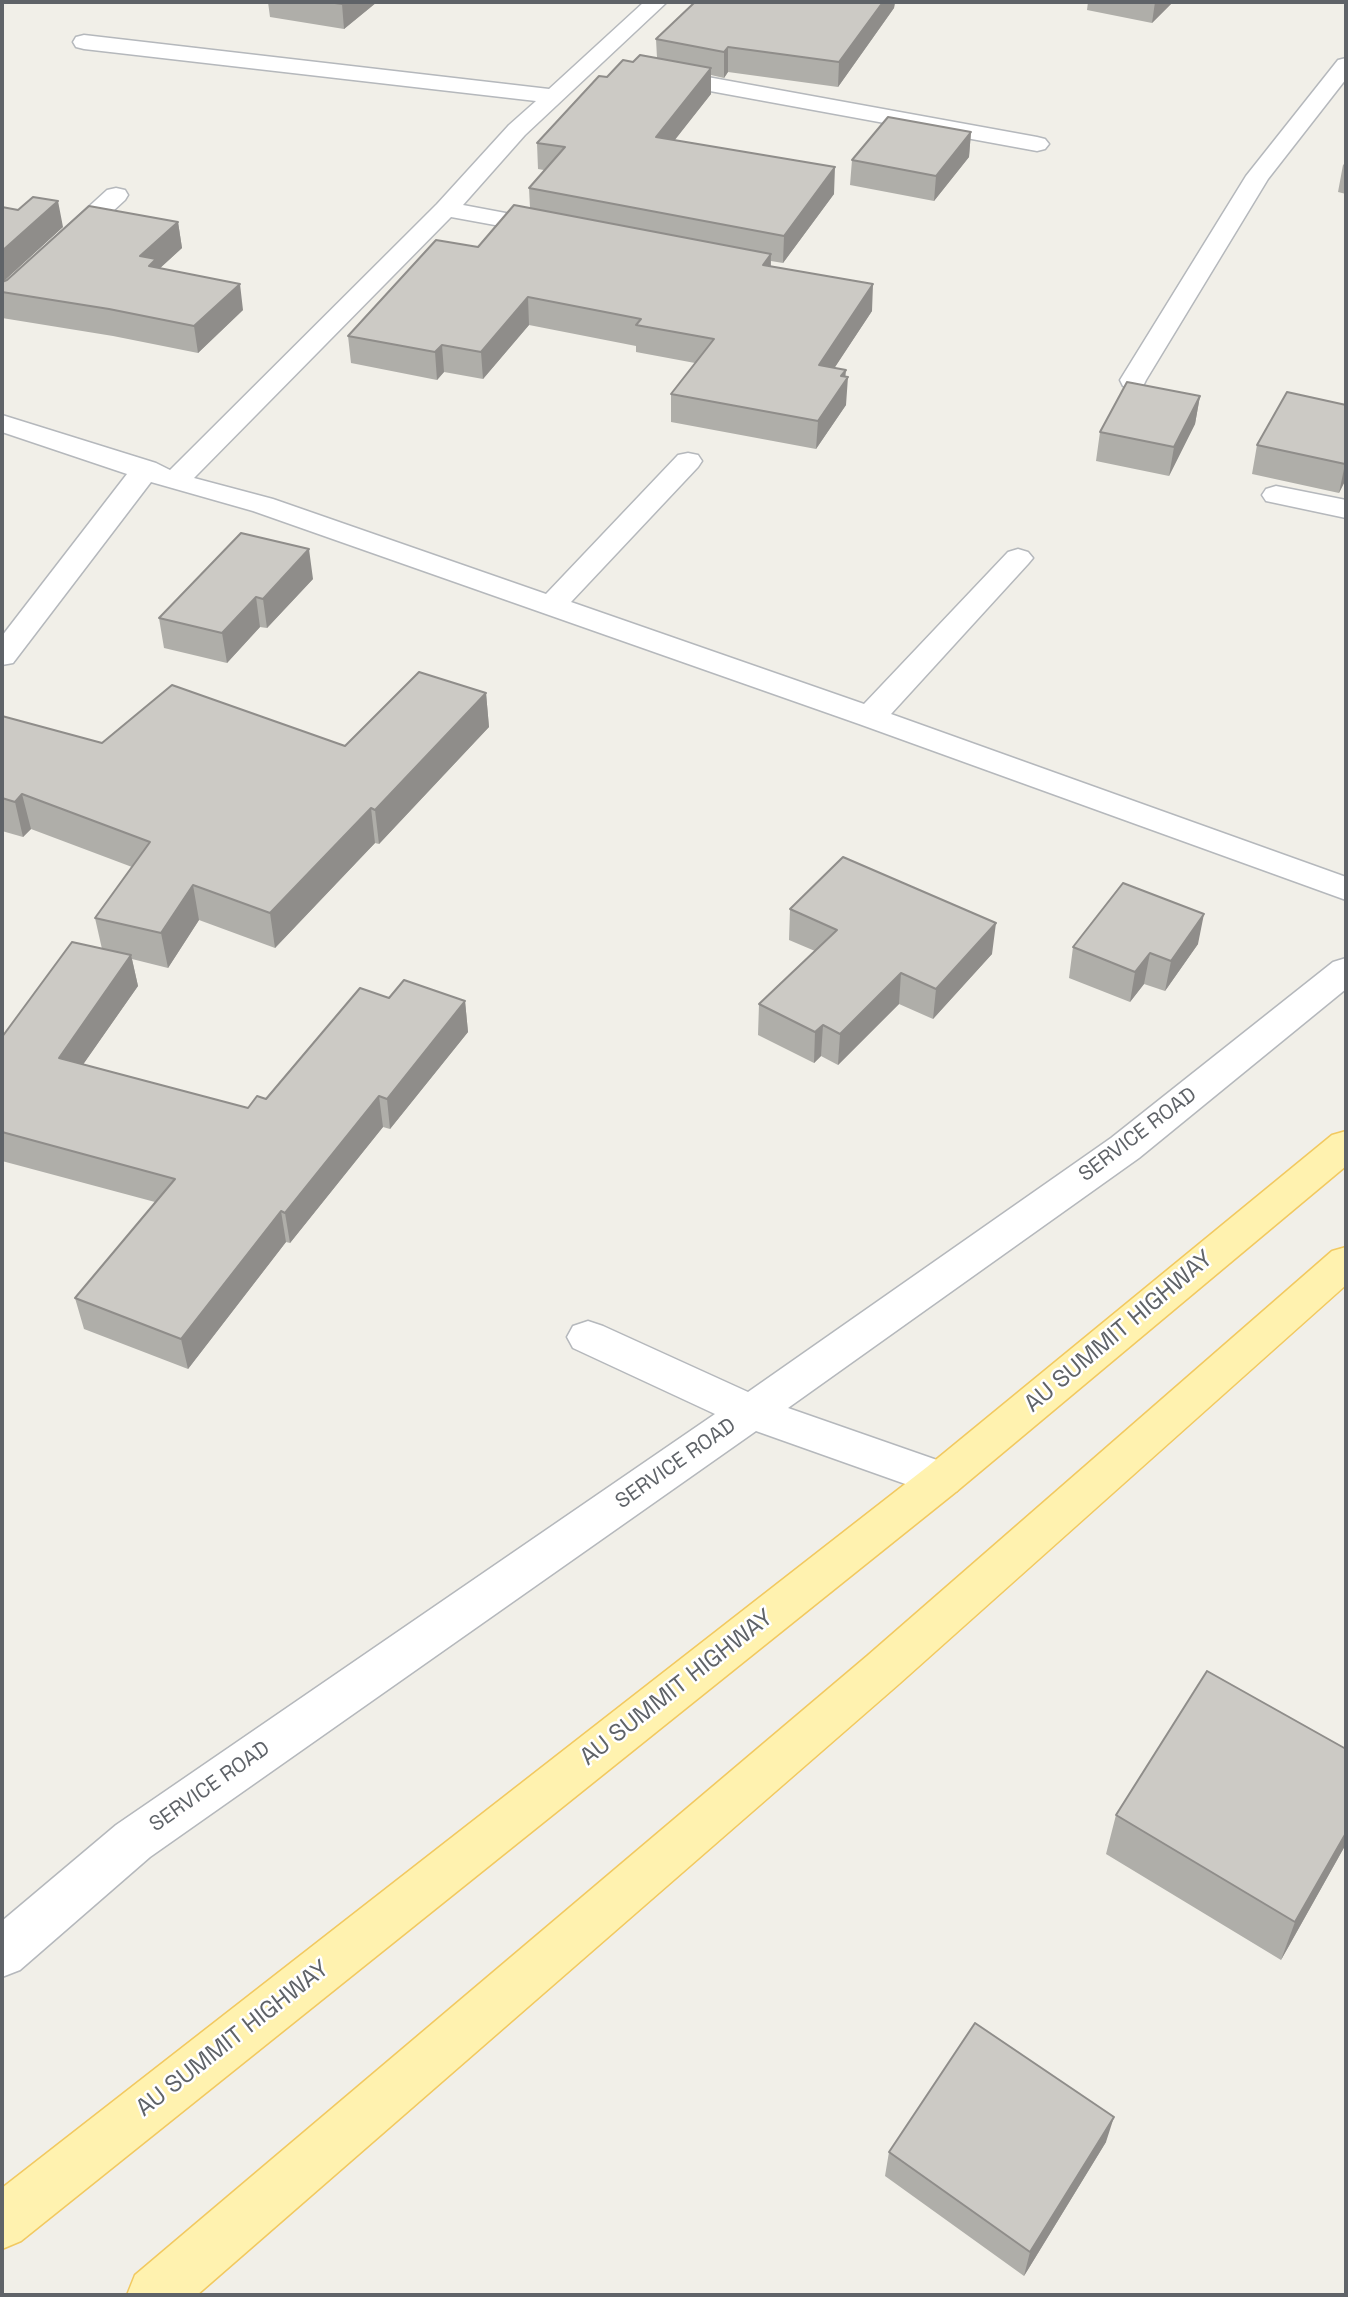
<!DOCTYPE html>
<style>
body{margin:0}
#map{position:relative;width:1348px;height:2297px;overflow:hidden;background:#f1efe8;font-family:"Space Grotesk",sans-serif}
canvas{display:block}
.frame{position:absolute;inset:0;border:4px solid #5f6368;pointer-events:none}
</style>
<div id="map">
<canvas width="1348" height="2297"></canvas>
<div class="frame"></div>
</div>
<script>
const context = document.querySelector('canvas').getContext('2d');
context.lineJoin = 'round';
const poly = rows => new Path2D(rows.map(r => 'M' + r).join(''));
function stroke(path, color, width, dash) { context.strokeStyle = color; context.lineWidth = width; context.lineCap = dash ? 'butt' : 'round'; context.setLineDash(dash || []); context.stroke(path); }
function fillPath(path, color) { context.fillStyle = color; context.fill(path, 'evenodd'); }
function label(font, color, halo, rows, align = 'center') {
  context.font = font + ' "Space Grotesk",sans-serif'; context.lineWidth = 5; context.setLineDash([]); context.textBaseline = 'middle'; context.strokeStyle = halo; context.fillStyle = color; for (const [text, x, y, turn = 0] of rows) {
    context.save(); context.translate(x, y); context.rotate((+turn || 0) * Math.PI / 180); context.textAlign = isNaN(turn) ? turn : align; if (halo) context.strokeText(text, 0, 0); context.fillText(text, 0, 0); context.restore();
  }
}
const street = poly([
 [644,2,667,2,525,135,463,205,564,224,567,229,564,234,555,236,451,217,194,478,273,499,546,594,678,455,688,453,698,455,702,461,698,467,571,602,864,704,1008,552,1018,549,1028,552,1033,558,1028,564,891,714,1346,877,1346,900,859,724,253,511,151,482,13,663,2,665,2,636,127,474,2,432,2,415,156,463,170,470,437,204,509,125,536,101,84,49,76,47,73,42,76,37,84,35,549,89,644,2],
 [1346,58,1346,79,1268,179,1146,380,1143,386,1133,388,1123,386,1120,380,1246,176,1338,60,1346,58],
 [658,68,1037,137,1045,139,1049,144,1045,149,1037,151,650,80,647,75,650,70,658,68],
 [116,188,125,190,128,195,125,200,11,305,2,308,2,286,107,190,116,188],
 [1276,486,1346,500,1346,518,1266,501,1262,495,1266,489,1276,486],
 [1346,958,1346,989,1139,1158,788,1408,957,1467,964,1479,957,1491,942,1497,756,1431,150,1857,20,1970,2,1977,2,1921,116,1825,715,1414,573,1348,567,1337,573,1326,588,1321,603,1326,748,1392,1111,1138,1333,962,1346,958]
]);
const primary = poly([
 [1346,1131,1346,1166,957,1491,21,2241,2,2249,2,2188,927,1467,1332,1135,1346,1131],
 [1346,1247,1346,1285,899,1684,197,2295,127,2295,135,2275,867,1656,1332,1251,1346,1247]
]);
stroke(street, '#b5b8bc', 3);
stroke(primary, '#f2c960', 3);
fillPath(street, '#fff');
fillPath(primary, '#fff2af');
fillPath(poly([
 [268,2,377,2,344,29,270,17],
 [695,2,895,2,894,8,838,87,728,72,724,78,711,75,711,94,674,140,834,194,783,263,771,261,771,266,872,311,834,368,845,377,846,405,816,449,671,422,671,394,695,363,636,352,636,346,529,325,483,379,444,372,437,380,351,363,348,336,478,247,530,208,529,188,544,170,538,169,537,143,607,77,633,62,657,58,656,39],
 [1088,2,1173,2,1152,23,1087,10],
 [971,132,969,157,934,201,850,185,852,160],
 [1346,162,1346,194,1338,192,1343,165],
 [2,207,63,227,3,281,178,222,182,248,160,268,243,310,198,353,113,336,2,318],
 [1200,396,1195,424,1169,476,1096,461,1100,432],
 [1346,405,1346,479,1339,493,1252,474,1257,445],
 [313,579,267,628,260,627,227,663,164,648,159,618],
 [486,693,489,727,379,844,375,843,275,948,199,920,168,968,132,959,138,986,83,1064,248,1108,266,1099,389,998,465,1001,468,1032,390,1129,383,1127,290,1243,286,1242,188,1369,84,1329,75,1298,155,1202,2,1161,2,1037,102,949,95,918,132,867,31,829,23,837,2,831,2,716,102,743,345,746],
 [790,909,992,954,933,1019,899,1004,838,1065,821,1056,814,1063,758,1035,759,1004,815,951,789,940],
 [1198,944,1165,991,1144,984,1130,1002,1069,978,1073,947],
 [1346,1749,1346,1844,1281,1960,1106,1854,1116,1815],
 [1106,2142,1024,2276,885,2176,889,2152]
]), '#afaea9');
fillPath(poly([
 [344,2,377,2,344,29,342,4],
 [883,2,895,2,894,8,838,87,839,62],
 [1155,2,1173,2,1152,23],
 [728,47,728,72,724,78,724,52],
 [711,68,711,94,656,164,656,137],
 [971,132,969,157,934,201,936,176],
 [835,167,834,194,783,263,784,236],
 [58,201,63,227,2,283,2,251],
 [178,222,182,248,158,270,160,285,140,256],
 [771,254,770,281,763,265],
 [240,284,243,310,198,353,194,326],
 [873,284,872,311,818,393,819,365],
 [528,297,529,325,483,379,481,352],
 [442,345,444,372,437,380,435,352],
 [846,370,845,381,848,377,846,405,816,449,818,421,841,376],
 [1200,396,1195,424,1169,476,1174,447],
 [1346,462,1346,479,1339,493,1345,464],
 [309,549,313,579,267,628,263,599],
 [256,597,260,627,227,663,222,633],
 [486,693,489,727,379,844,375,810],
 [22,794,31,829,23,837,15,802],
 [371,808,375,843,275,948,270,913],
 [193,885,199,920,168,968,161,933],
 [1204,914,1198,944,1165,991,1171,961],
 [996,923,992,954,933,1019,936,989],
 [1150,953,1144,984,1130,1002,1135,972],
 [131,955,138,986,66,1089,59,1058],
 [901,973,899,1004,838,1065,840,1034],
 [465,1001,468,1032,390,1129,387,1099],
 [823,1025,821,1056,814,1063,815,1032],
 [379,1096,383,1127,290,1243,285,1213],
 [281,1211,286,1242,188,1369,181,1339],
 [1346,1833,1346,1844,1281,1960,1295,1922],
 [1114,2117,1106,2142,1024,2276,1030,2252]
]), '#8f8d8a');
const building = poly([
 [328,2,344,2,342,4,328,2],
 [695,2,883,2,839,62,728,47,724,52,656,39,695,2],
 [640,55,711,68,656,137,835,167,784,236,529,188,565,147,537,143,599,76,607,77,623,60,633,62,640,55],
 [888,117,971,132,936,176,852,160,888,117],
 [33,197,58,201,2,251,2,207,18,210,33,197],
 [514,205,771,254,763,265,873,284,819,365,846,370,841,376,848,377,818,421,671,394,714,339,636,325,641,319,528,297,481,352,442,345,435,352,348,336,436,240,478,247,514,205],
 [89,206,178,222,140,256,156,259,149,266,240,284,194,326,109,309,2,292,2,282,7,280,89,206],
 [1127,382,1200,396,1174,447,1100,432,1127,382],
 [1287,392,1346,405,1346,462,1345,464,1257,445,1287,392],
 [241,533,309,549,263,599,256,597,222,633,159,618,241,533],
 [419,672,486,693,375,810,371,808,270,913,193,885,161,933,95,918,150,842,22,794,15,802,2,798,2,716,102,743,172,685,345,746,419,672],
 [843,857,996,923,936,989,901,973,840,1034,823,1025,815,1032,759,1004,837,930,790,909,843,857],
 [1123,883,1204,914,1171,961,1150,953,1135,972,1073,947,1123,883],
 [72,942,131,955,59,1058,248,1108,257,1096,266,1099,360,988,389,998,404,980,465,1001,387,1099,379,1096,285,1213,281,1211,181,1339,75,1298,175,1179,2,1132,2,1037,72,942],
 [1207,1671,1346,1749,1346,1833,1295,1922,1116,1815,1207,1671],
 [975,2023,1114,2117,1030,2252,889,2152,975,2023]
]);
fillPath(building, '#cccac5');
stroke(building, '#8f8d8a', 2);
label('21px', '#5f6368', '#fff', [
 ["SERVICE ROAD",1138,1135,-37],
 ["SERVICE ROAD",676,1464,-35],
 ["SERVICE ROAD",210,1787,-35]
]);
label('24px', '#5f6368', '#fff', [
 ["AU SUMMIT HIGHWAY",1119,1332,-40],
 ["AU SUMMIT HIGHWAY",677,1688,-38],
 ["AU SUMMIT HIGHWAY",233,2039,-38]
]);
</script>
